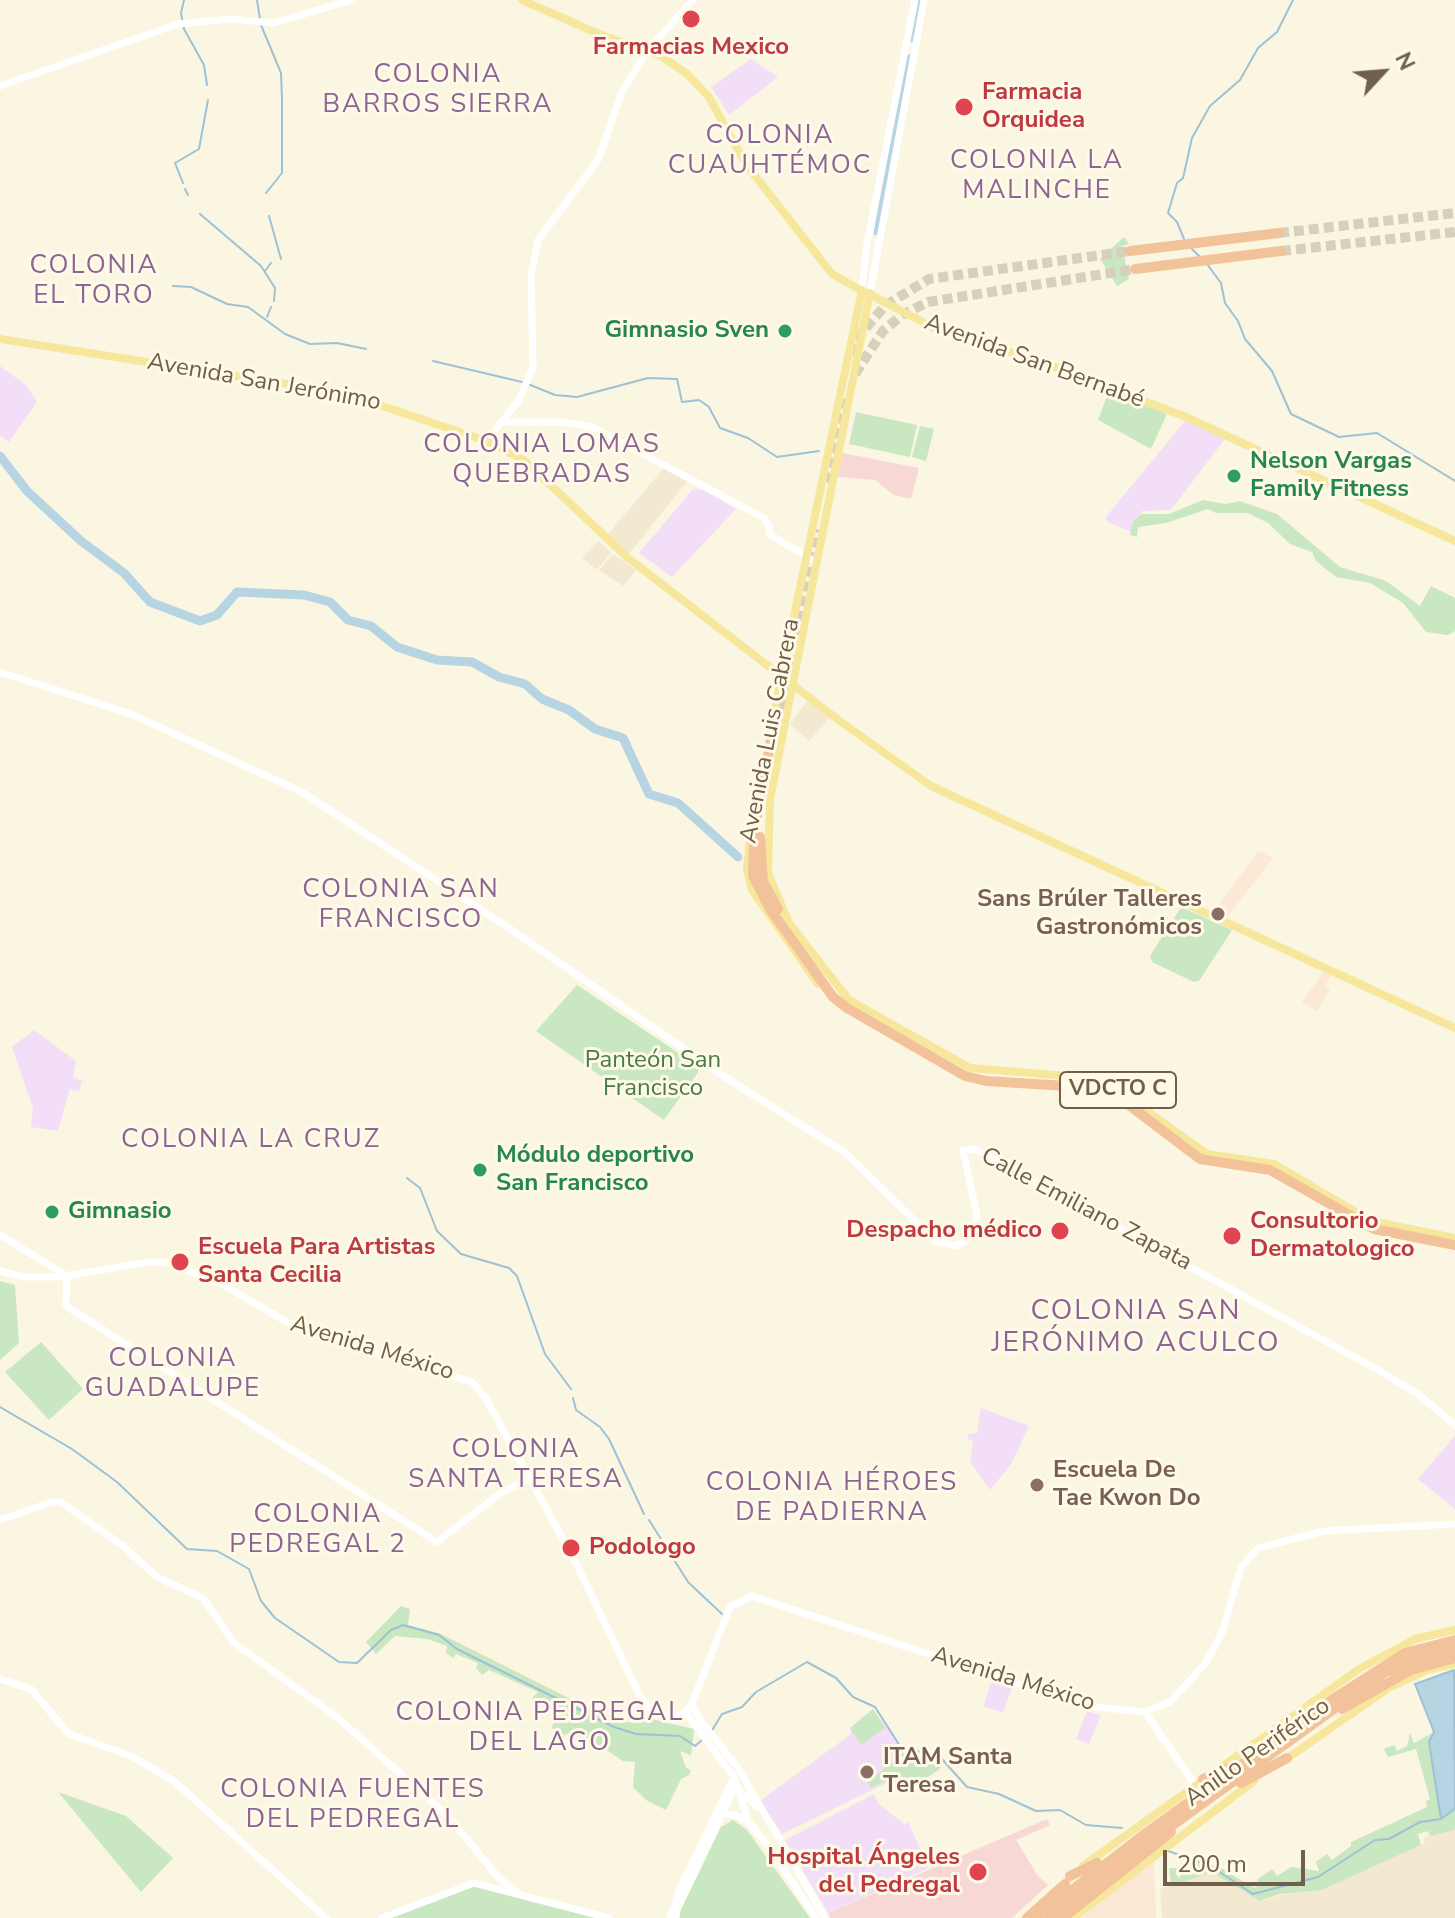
<!DOCTYPE html>
<meta charset="utf-8">
<style>
body{margin:0}
#map{position:relative;width:1455px;height:1918px;overflow:hidden;background:#fbf6e1;font-family:"Nunito Sans",sans-serif}
canvas{display:block}
.north{position:absolute;left:1343px;top:32px;width:80px;height:80px;-webkit-text-stroke:6px #fefae7;paint-order:stroke;rotate:64deg;font-size:22px;font-weight:700;line-height:32px;text-align:center;color:#705f4a}
.north::after{content:'';display:block;margin:auto;width:28px;height:36px;background:#705f4a;clip-path:polygon(50% 0,100% 100%,50% 72%,0 100%)}
.scale{position:absolute;left:1163px;top:1850px;width:142px;height:36px;box-sizing:border-box;border:4px solid #705f4a;border-top:0;padding-left:10px;font-size:24px;line-height:28px;white-space:nowrap;color:#705f4a;-webkit-text-stroke:6px #fefae7;paint-order:stroke}
</style>
<div id="map">
<canvas width="1455" height="1918"></canvas>
<div class="north">N</div>
<div class="scale">200 m</div>
</div>
<script>
const context = document.querySelector('canvas').getContext('2d');
context.lineJoin = 'round';
function fillPath(path, color) { context.fillStyle = color; context.fill(path, 'evenodd'); }
const poly = rows => new Path2D(rows.map(r => 'M' + r).join(''));
function stroke(path, color, width, dash) { context.strokeStyle = color; context.lineWidth = width; context.lineCap = dash ? 'butt' : 'round'; context.setLineDash(dash || []); context.stroke(path); }
function label(font, color, halo, rows, align = 'center') {
  context.font = font + ' "Nunito Sans",sans-serif'; context.lineWidth = 6; context.setLineDash([]); context.textBaseline = 'middle'; context.strokeStyle = halo; context.fillStyle = color; for (const [text, x, y, turn = 0] of rows) {
    context.save(); context.translate(x, y); context.rotate((+turn || 0) * Math.PI / 180); context.textAlign = isNaN(turn) ? turn : align; if (halo) context.strokeText(text, 0, 0); context.fillText(text, 0, 0); context.restore();
  }
}
fillPath(poly([
 [664,468,689,479,629,554,607,535],
 [599,541,611,553,597,570,582,558],
 [613,554,636,570,623,586,599,570],
 [809,699,831,716,809,741,790,724],
 [1455,1830,1455,1918,1162,1918,1160,1889,1212,1872,1259,1901,1297,1891,1322,1890,1425,1843,1424,1837]
]), '#f2e9d0');
fillPath(poly([
 [1258,851,1273,858,1225,920,1212,914],
 [1325,969,1331,974,1325,986,1330,990,1316,1011,1302,1002],
 [1154,1861,1156,1918,1081,1918,1096,1905]
]), '#fbe8d5');
fillPath(poly([
 [751,59,778,77,729,115,711,87],
 [0,366,26,385,37,402,9,442,0,436],
 [1185,421,1225,439,1171,510,1142,511,1134,533,1110,523,1105,518],
 [693,489,704,490,736,509,672,577,639,553],
 [34,1030,76,1061,73,1077,82,1081,79,1091,70,1089,58,1131,31,1127,33,1108,12,1047],
 [981,1408,1029,1426,1012,1463,990,1490,970,1462,973,1441,968,1439,968,1434,977,1433],
 [1455,1436,1455,1509,1418,1479],
 [992,1679,1013,1686,1003,1712,983,1707],
 [873,1709,902,1747,939,1758,937,1771,922,1781,884,1784,782,1834,760,1801,851,1734,850,1728],
 [1087,1711,1101,1715,1089,1744,1076,1739],
 [874,1794,878,1803,904,1824,908,1822,929,1868,828,1913,785,1840]
]), '#f3def7');
fillPath(poly([
 [842,453,919,468,911,499,894,495,875,480,838,477],
 [1047,1819,1050,1825,1016,1840,1038,1876,1048,1885,1012,1918,830,1918,828,1913]
]), '#f8d8d5');
fillPath(poly([
 [1124,237,1129,244,1122,246,1129,279,1117,286,1100,259],
 [1109,390,1167,414,1151,449,1098,420],
 [856,412,917,425,910,457,849,444],
 [920,426,934,429,926,461,912,457],
 [1203,500,1225,504,1240,501,1277,514,1340,567,1386,581,1420,606,1431,586,1455,598,1455,631,1448,635,1426,632,1403,603,1370,583,1336,577,1316,561,1312,552,1290,544,1268,523,1248,513,1216,513,1208,509,1166,523,1138,527,1137,537,1130,535,1133,522,1142,514,1169,514],
 [1181,907,1232,930,1199,981,1194,982,1152,962,1150,956],
 [577,985,701,1068,664,1120,536,1031],
 [0,1281,15,1285,19,1343,0,1360],
 [41,1342,83,1389,49,1420,5,1372],
 [401,1606,410,1609,408,1625,439,1633,593,1710,627,1722,638,1723,647,1718,694,1729,691,1755,680,1751,686,1768,691,1770,689,1775,681,1779,666,1810,646,1800,633,1787,635,1762,623,1761,602,1747,591,1747,574,1732,563,1735,552,1728,556,1714,532,1698,538,1692,489,1670,482,1675,476,1668,478,1663,456,1654,453,1658,446,1653,447,1646,427,1639,395,1636,376,1654,366,1642],
 [873,1709,885,1728,861,1745,850,1728],
 [1434,1732,1429,1742,1441,1818,1455,1809,1455,1830,1430,1836,1428,1831,1418,1834,1421,1845,1322,1890,1280,1894,1259,1901,1212,1872,1171,1886,1169,1868,1183,1868,1193,1859,1221,1868,1254,1888,1260,1884,1257,1880,1272,1869,1277,1876,1291,1867,1319,1871,1316,1862,1327,1854,1332,1860,1351,1846,1351,1842,1427,1807,1426,1801,1430,1799,1416,1749,1388,1757,1384,1749,1394,1745,1397,1751,1407,1746,1410,1733,1414,1743],
 [902,1753,940,1758,941,1768,922,1781,883,1782,871,1788,868,1783],
 [58,1792,126,1816,173,1858,141,1892],
 [733,1820,747,1830,810,1918,677,1918,721,1827],
 [474,1883,608,1918,385,1918]
]), '#c9e7c1');
const water = poly([
 [1454,1670,1455,1809,1441,1819,1429,1742,1434,1732,1415,1684,1454,1670]
]);
fillPath(water, '#b7d4e3');
stroke(water, '#9ec1d4', 2);
stroke(poly([
 [184,0,181,13,184,29,204,65,207,85],
 [257,0,260,19],
 [261,25,281,73,282,99,282,173,266,193],
 [183,183,175,163,199,149,208,100],
 [185,189,188,195],
 [200,214,261,266,275,288,274,301],
 [269,216,281,259],
 [1184,239,1177,222,1168,213,1177,183,1183,178,1192,138,1210,106,1240,80,1258,48,1277,32,1293,0],
 [1190,247,1200,257],
 [1207,264,1221,283,1225,303,1238,321,1245,339,1272,371,1291,414,1339,437,1377,433,1455,481],
 [265,271,271,263],
 [173,286,191,287,227,304,248,307,285,334,310,344,337,343,366,349],
 [267,317,271,307],
 [433,361,522,382],
 [528,384,555,395,577,397,648,378,677,379,682,402,699,400,709,407,720,428,748,438,777,457,819,451],
 [407,1178,420,1188,437,1231,461,1254,509,1268,517,1276,545,1354,571,1389],
 [573,1398,576,1410,600,1427,609,1439,644,1514],
 [0,1407,72,1449,117,1482,187,1549,217,1551,249,1569,261,1601,275,1618,339,1662,357,1663,391,1630,403,1625,439,1635,457,1649,614,1727,636,1734,680,1736,695,1746,703,1739],
 [649,1520,688,1582,722,1614],
 [711,1732,722,1714,742,1707,756,1692,807,1662,836,1678,853,1697,875,1707,900,1746,941,1758,967,1787,999,1794,1036,1811,1060,1810,1086,1825,1122,1828],
 [1168,1851,1209,1865,1253,1894,1318,1877,1375,1840,1389,1839,1420,1822,1441,1819]
]), '#9ec1d4', 2);
stroke(poly([
 [912,40,920,0],
 [876,233,909,57]
]), '#b7d4e3', 5);
stroke(poly([
 [0,456,27,491,81,541,124,573,150,602,200,621,217,615,237,592,304,595,330,602,348,620,371,626,397,647,437,660,472,662,499,677,525,684,542,699,569,710,595,729,623,738,649,794,678,803,738,857]
]), '#b7d4e3', 9);
stroke(poly([
 [1279,233,1455,213],
 [1281,251,1455,232],
 [850,353,862,332,886,305,929,279,1130,251],
 [855,374,883,331,902,315,928,302,1135,269],
 [826,482,846,396],
 [780,724,816,529]
]), '#d8d0bb', 10, [10, 5]);
stroke(poly([
 [0,86,178,24,231,19,273,23,352,0],
 [862,290,866,249,915,0],
 [870,293,924,0],
 [502,422,563,422,592,427,764,518,769,526,769,534,814,561],
 [486,441,518,402,533,367,531,276,538,240,598,160,622,92,647,51,693,0],
 [0,672,131,714,302,792,503,924,731,1081,846,1153,935,1241,955,1246,964,1242,974,1231,977,1215,963,1151,975,1149,1378,1370,1418,1394,1455,1425],
 [0,1235,67,1276],
 [0,1271,23,1277,60,1277,149,1262,169,1263,225,1286,301,1330,472,1382,485,1397,576,1563,638,1692,649,1708,667,1716,681,1715,691,1706,730,1607,752,1596,1062,1698,1095,1707,1145,1712,1170,1702,1205,1664,1222,1633,1241,1567,1258,1548,1324,1531,1455,1524],
 [67,1276,66,1306,437,1542,502,1492,530,1479],
 [0,1520,52,1502,61,1502,123,1546,157,1577,203,1598,233,1642,338,1718,448,1816,498,1877,520,1895],
 [0,1679,31,1689,69,1734,131,1756,174,1781,326,1918],
 [692,1704,700,1720,738,1768,825,1918],
 [685,1712,734,1777,748,1821,771,1850,816,1918],
 [1145,1712,1195,1785],
 [737,1789,758,1807],
 [722,1814,735,1815,746,1820],
 [382,1918,474,1883,609,1918],
 [670,1918,680,1888,734,1777],
 [676,1918,677,1909,735,1787]
]), '#fff', 7);
stroke(poly([
 [522,0,599,34,661,56,687,74,709,97,745,163,832,274,846,282,936,329,1039,361,1186,417,1455,541],
 [870,293,770,799,768,873,789,923,849,1000,970,1068,1102,1079,1207,1154,1274,1164,1371,1221,1455,1238],
 [0,339,344,393,486,441,524,460,628,558,837,719,931,786,1455,1028],
 [771,727,862,290],
 [750,839,747,869,752,890,818,984],
 [1282,1762,1390,1687,1427,1670,1455,1664],
 [1083,1866,1359,1669,1415,1639,1455,1630],
 [1073,1918,1254,1781]
]), '#f7e79c', 8);
stroke(poly([
 [1130,251,1279,233],
 [1135,269,1281,251],
 [774,723,754,832,753,876,770,909,833,997,847,1008,965,1076,986,1081,1099,1088,1121,1099,1200,1159,1270,1170,1374,1229,1455,1245],
 [760,837,763,881,778,909],
 [1342,1709,1411,1670,1455,1658],
 [1203,1779,1228,1768],
 [1241,1783,1287,1758],
 [1070,1876,1097,1863],
 [1027,1918,1065,1884],
 [1036,1918,1146,1833,1330,1701,1405,1653,1455,1640],
 [1050,1918,1109,1871,1384,1673,1417,1659,1455,1649],
 [1063,1918,1171,1832]
]), '#f2c39b', 10);
for (const [x, y, r, color] of [
 [691,19,10,"#e0444e"],
 [964,107,10,"#e0444e"],
 [785,331,8,"#2e9e5b"],
 [1234,476,8,"#2e9e5b"],
 [1218,914,8,"#8d6e63"],
 [480,1170,8,"#2e9e5b"],
 [52,1212,8,"#2e9e5b"],
 [1060,1231,10,"#e0444e"],
 [1232,1236,10,"#e0444e"],
 [180,1262,10,"#e0444e"],
 [1037,1485,8,"#8d6e63"],
 [571,1548,10,"#e0444e"],
 [867,1772,8,"#8d6e63"],
 [978,1872,10,"#e0444e"]
]) { const dot = new Path2D(); dot.arc(x, y, r, 0, 2 * Math.PI); context.fillStyle = color; context.fill(dot); stroke(dot, '#fefae7', 3); }
for (const [x, y, w] of [
 [1118,1090,116]
]) { const box = new Path2D(); box.roundRect(x - w / 2, y - 18, w, 36, 6); context.fillStyle = '#fefae7'; context.fill(box); stroke(box, '#705f4a', 2); }
label('bold 22px', '#705f4a', null, [
 ["VDCTO C",1118,1090]
]);
label('bold 24px', '#be3a42', '#fefae7', [
 ["Farmacias Mexico",691,48,"center"],
 ["Farmacia",982,93],
 ["Orquidea",982,121],
 ["Consultorio",1250,1222],
 ["Dermatologico",1250,1250],
 ["Despacho médico",1042,1231,"right"],
 ["Escuela Para Artistas",198,1248],
 ["Santa Cecilia",198,1276],
 ["Podologo",589,1548],
 ["Hospital Ángeles",960,1858,"right"],
 ["del Pedregal",960,1886,"right"]
], 'left');
label('bold 24px', '#27864d', '#fefae7', [
 ["Gimnasio Sven",769,331,"right"],
 ["Nelson Vargas",1250,462],
 ["Family Fitness",1250,490],
 ["Módulo deportivo",496,1156],
 ["San Francisco",496,1184],
 ["Gimnasio",68,1212]
], 'left');
label('24px', '#705f4a', '#fefae7', [
 ["Avenida San Bernabé",1034,362,20],
 ["Avenida San Jerónimo",264,383,10],
 ["Avenida Luis Cabrera",771,731,-79],
 ["Calle Emiliano Zapata",1086,1210,28],
 ["Avenida México",372,1349,17],
 ["Avenida México",1013,1680,17],
 ["Anillo Periférico",1258,1753,-35]
]);
label('bold 24px', '#785e54', '#fefae7', [
 ["Sans Brúler Talleres",1202,900,"right"],
 ["Gastronómicos",1202,928,"right"],
 ["Escuela De",1053,1471],
 ["Tae Kwon Do",1053,1499],
 ["ITAM Santa",883,1758],
 ["Teresa",883,1786]
], 'left');
label('24px', '#4a7b45', '#fefae7', [
 ["Panteón San",653,1061],
 ["Francisco",653,1089]
]);
context.letterSpacing = '2px';
label('26px', '#8d6594', '#fefae7', [
 ["COLONIA",438,76],
 ["BARROS SIERRA",438,106],
 ["COLONIA",770,137],
 ["CUAUHTÉMOC",770,167],
 ["COLONIA LA",1037,162],
 ["MALINCHE",1037,192],
 ["COLONIA",94,267],
 ["EL TORO",94,297],
 ["COLONIA LOMAS",542,446],
 ["QUEBRADAS",542,476],
 ["COLONIA SAN",401,891],
 ["FRANCISCO",401,921],
 ["COLONIA LA CRUZ",251,1141],
 ["COLONIA",173,1360],
 ["GUADALUPE",173,1390],
 ["COLONIA",516,1451],
 ["SANTA TERESA",516,1481],
 ["COLONIA HÉROES",832,1484],
 ["DE PADIERNA",832,1514],
 ["COLONIA",318,1516],
 ["PEDREGAL 2",318,1546],
 ["COLONIA PEDREGAL",540,1714],
 ["DEL LAGO",540,1744],
 ["COLONIA FUENTES",353,1791],
 ["DEL PEDREGAL",353,1821]
]);
context.letterSpacing = '0px';
context.letterSpacing = '2px';
label('28px', '#8d6594', '#fefae7', [
 ["COLONIA SAN",1136,1312],
 ["JERÓNIMO ACULCO",1136,1344]
]);
context.letterSpacing = '0px';
</script>
